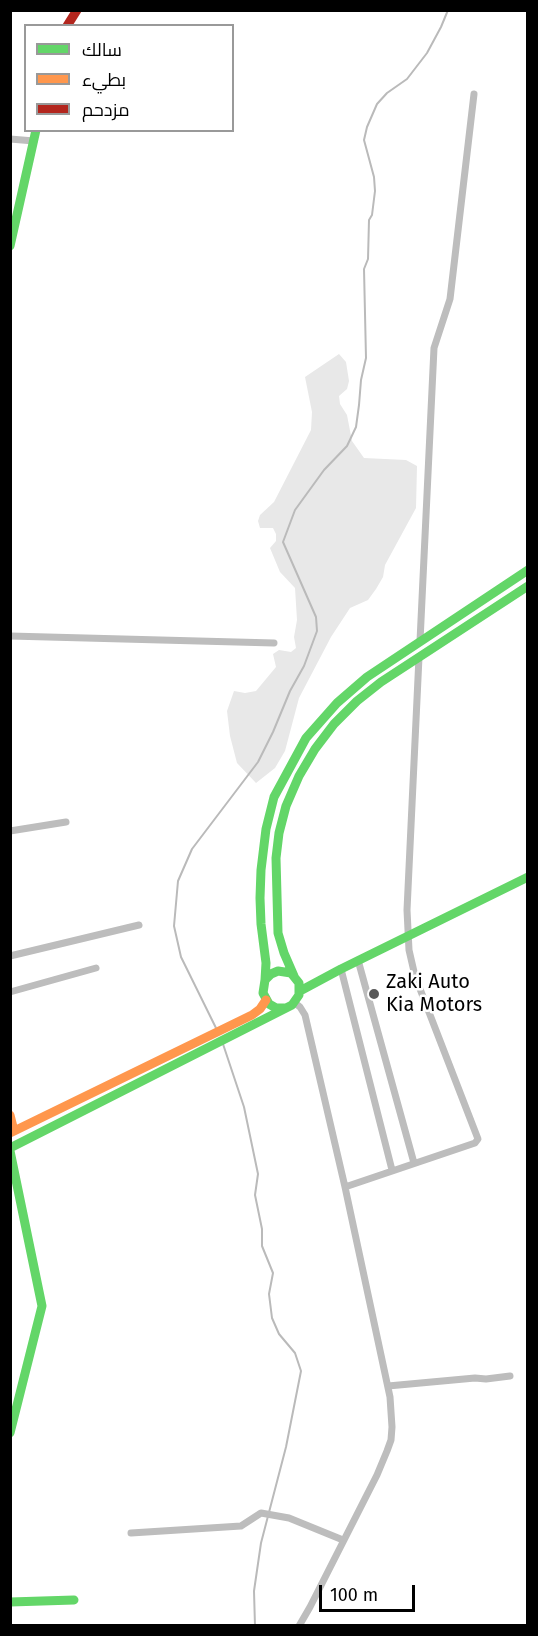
<!DOCTYPE html>
<meta charset="utf-8">
<style>
body{margin:0}
#map{position:relative;width:538px;height:1636px;overflow:hidden;background:#fff;font-family:"Fira Sans",Cairo,sans-serif}
canvas{display:block}
.frame{position:absolute;inset:0;border:12px solid #000;pointer-events:none}
.legend{position:absolute;left:24px;top:24px;width:210px;height:108px;box-sizing:border-box;background:#fff;border:2px solid #999;margin:0;padding:8px 10px;list-style:none;font-size:18px;color:#000}
.legend li{display:flex;align-items:center;gap:12px;height:30px}
.legend b{width:30px;border:2px solid #999}
.scale{position:absolute;left:319px;top:1585px;width:96px;height:27px;box-sizing:border-box;border:3px solid #000;border-top:0;padding-left:8px;font-size:18px;line-height:21px;white-space:nowrap;color:#000;-webkit-text-stroke:4px #fff;paint-order:stroke}
</style>
<div id="map">
<canvas width="538" height="1636"></canvas>
<div class="frame"></div>
<ul class="legend">
<li><b style="height:8px;background:#63d668"></b>سالك</li>
<li><b style="height:8px;background:#ff974d"></b>بطيء</li>
<li><b style="height:8px;background:#b3261e"></b>مزدحم</li>
</ul>
<div class="scale">100 m</div>
</div>
<script>
const context = document.querySelector('canvas').getContext('2d');
context.lineJoin = 'round';
function fillPath(path, color) { context.fillStyle = color; context.fill(path, 'evenodd'); }
const poly = rows => new Path2D(rows.map(r => 'M' + r).join(''));
function stroke(path, color, width, dash) { context.strokeStyle = color; context.lineWidth = width; context.lineCap = dash ? 'butt' : 'round'; context.setLineDash(dash || []); context.stroke(path); }
function label(font, color, halo, rows, align = 'center') {
  context.font = font + ' "Fira Sans",sans-serif'; context.lineWidth = 5; context.setLineDash([]); context.textBaseline = 'middle'; context.strokeStyle = halo; context.fillStyle = color; for (const [text, x, y, turn = 0] of rows) {
    context.save(); context.translate(x, y); context.rotate((+turn || 0) * Math.PI / 180); context.textAlign = isNaN(turn) ? turn : align; if (halo) context.strokeText(text, 0, 0); context.fillText(text, 0, 0); context.restore();
  }
}
fillPath(poly([
 [339,354,346,362,349,381,347,389,339,396,340,404,347,415,352,441,364,458,406,460,417,466,416,508,385,565,383,577,376,589,368,600,350,608,331,637,299,698,285,751,275,768,256,783,237,763,230,736,227,711,234,691,245,693,256,691,276,667,273,654,279,650,291,652,296,648,294,637,297,620,295,588,280,572,270,548,276,541,276,534,273,528,260,528,258,521,260,515,274,502,311,430,312,412,305,377]
]), '#e8e8e8');
stroke(poly([
 [216,1028,181,957,174,926,178,881,192,849,258,762,273,732,290,691,304,666,317,631,316,617,283,542,295,510,324,470,347,446,356,427,359,405,361,380,366,358,364,269,368,259,369,220,372,215,375,191,374,177,364,140,367,127,377,104,387,93,407,79,427,53,441,27,448,10],
 [223,1044,244,1107,258,1174,255,1195,262,1229,262,1246,273,1273,269,1294,272,1318,279,1334,295,1353,301,1371,286,1447,261,1543,254,1591,255,1626]
]), '#bababa', 2);
stroke(poly([
 [10,139,34,141],
 [10,636,274,643],
 [420,641,434,348,450,299,474,94],
 [10,831,66,822],
 [10,956,139,925],
 [358,960,414,1163],
 [341,969,392,1170],
 [10,992,96,968],
 [295,1003,300,1007,305,1015,345,1187,390,1397,392,1427,391,1440,387,1451,377,1475,310,1607,299,1626],
 [345,1187,475,1143,478,1139,415,976,409,950,407,910,419,657],
 [388,1386,475,1378,486,1379,510,1376],
 [131,1533,241,1526,261,1513,289,1518,343,1540]
]), '#bdbdbd', 7);
stroke(poly([
 [10,246,36,130],
 [294,976,284,953,278,933,276,858,279,833,286,806,299,776,315,749,334,724,357,701,381,682,528,586],
 [265,980,266,963,261,924,260,898,261,870,266,829,274,797,306,738,337,703,367,677,528,570],
 [300,991,341,969,528,877],
 [10,1148,292,1005,299,995,299,983,291,973,278,971,271,974,265,980,263,993,269,1004,276,1008,284,1008],
 [10,1151,42,1306,10,1433],
 [10,1602,74,1600]
]), '#63d668', 9);
stroke(poly([
 [10,1115,14,1131],
 [10,1133,252,1015,260,1009,266,1000]
]), '#ff974d', 9);
stroke(poly([
 [67,26,77,10]
]), '#b3261e', 9);
for (const [x, y, r, color] of [
 [374,994,6,"#595959"]
]) { const dot = new Path2D(); dot.arc(x, y, r, 0, 2 * Math.PI); context.fillStyle = color; context.fill(dot); stroke(dot, '#fff', 2); }
label('20px', '#000', '#fff', [
 ["Zaki Auto",386,982],
 ["Kia Motors",386,1005]
], 'left');
</script>
